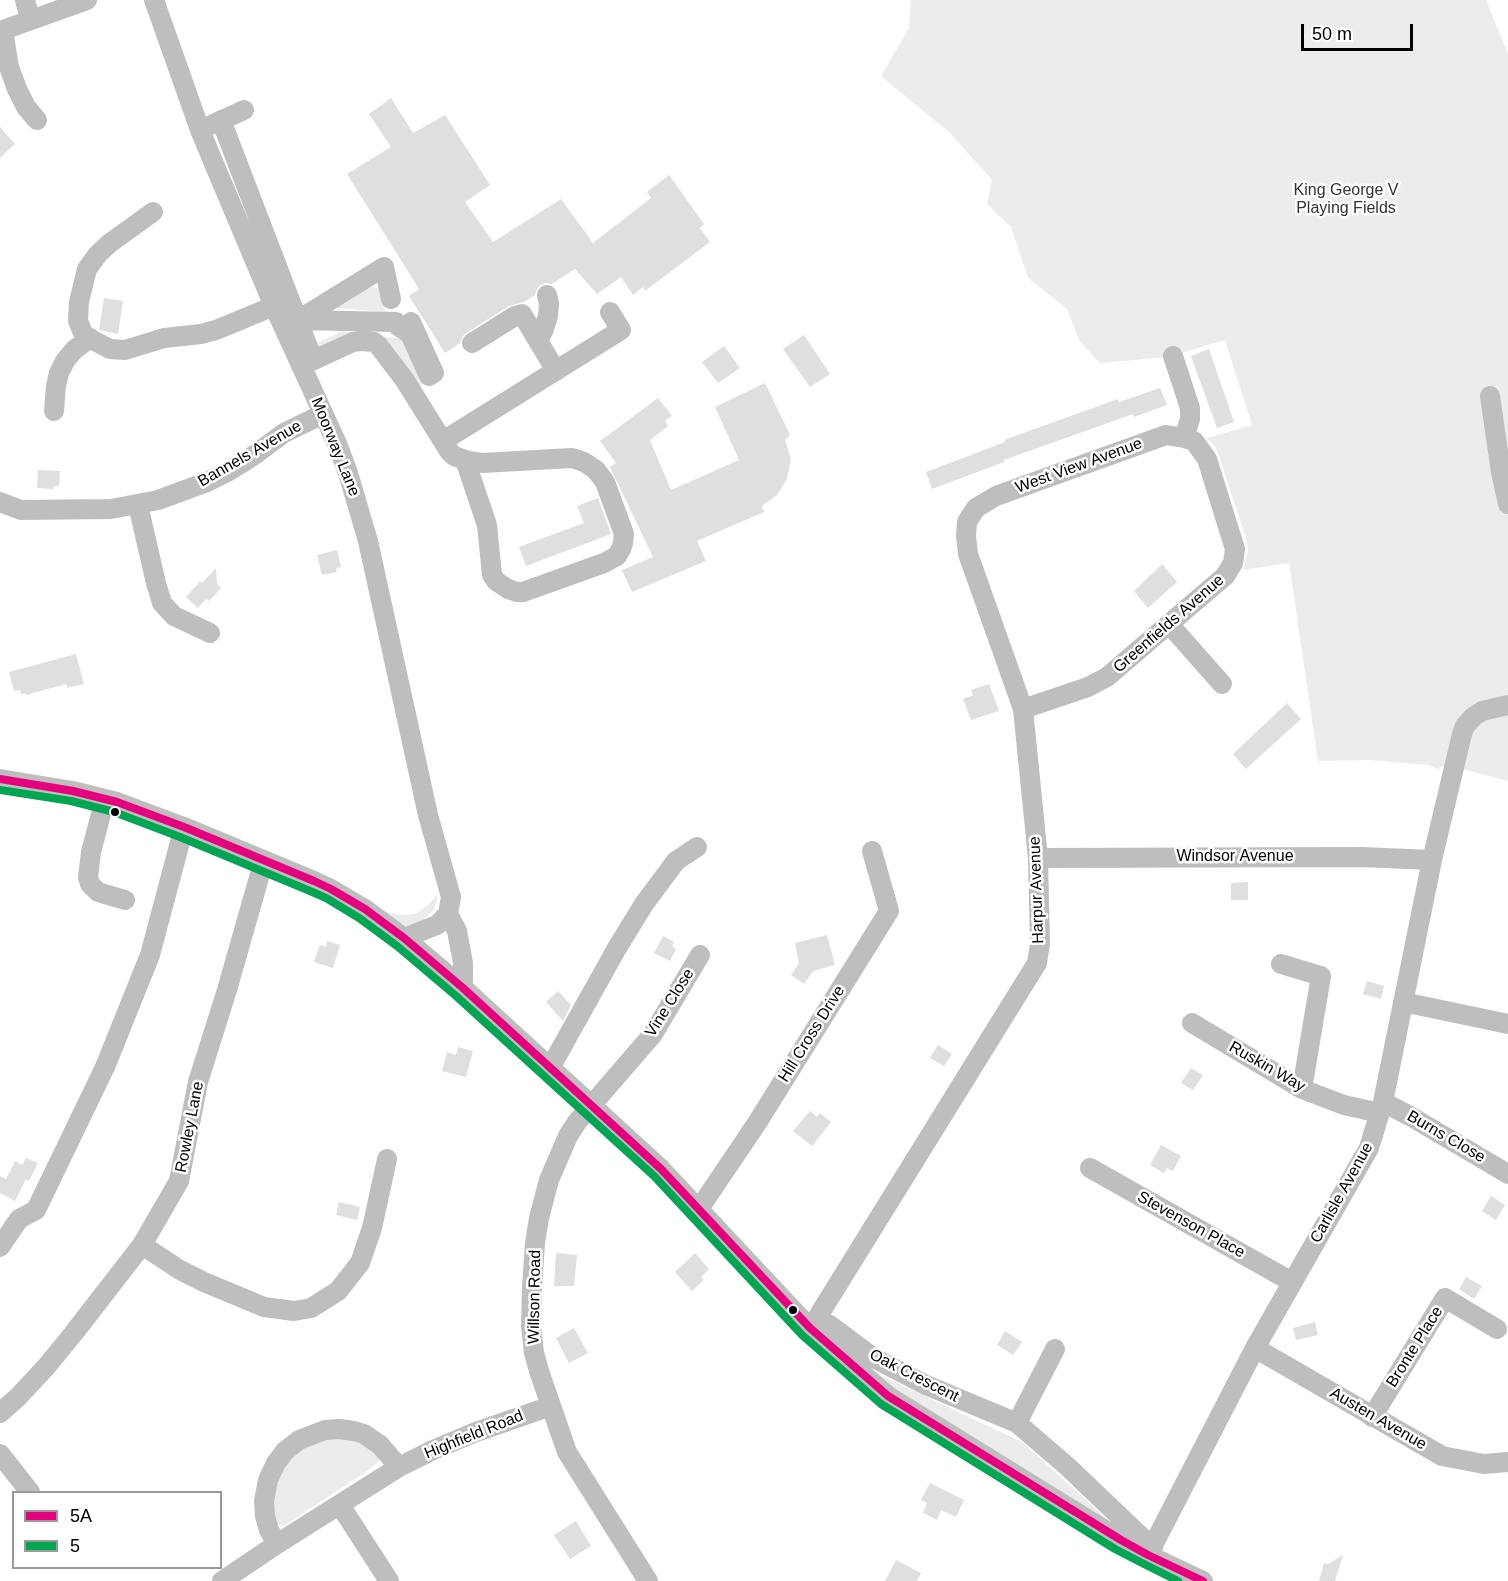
<!DOCTYPE html>
<style>
body{margin:0}
#map{position:relative;width:1508px;height:1581px;overflow:hidden;background:#fff;font-family:Arial,sans-serif}
canvas{display:block}
.legend{position:absolute;left:12px;top:1491px;width:210px;height:78px;box-sizing:border-box;background:#fff;border:2px solid #999;margin:0;padding:8px 10px;list-style:none;font-size:18px;color:#000}
.legend li{display:flex;align-items:center;gap:12px;height:30px}
.legend b{width:30px;border:2px solid #999}
.scale{position:absolute;left:1301px;top:24px;width:112px;height:27px;box-sizing:border-box;border:3px solid #000;border-top:0;padding-left:8px;font-size:18px;line-height:21px;white-space:nowrap;color:#000;-webkit-text-stroke:4px #fff;paint-order:stroke}
</style>
<div id="map">
<canvas width="1508" height="1581"></canvas>
<ul class="legend">
<li><b style="height:8px;background:#e5007d"></b>5A</li>
<li><b style="height:8px;background:#00a651"></b>5</li>
</ul>
<div class="scale">50 m</div>
</div>
<script>
const context = document.querySelector('canvas').getContext('2d');
context.lineJoin = 'round';
function fillPath(path, color) { context.fillStyle = color; context.fill(path, 'evenodd'); }
const poly = rows => new Path2D(rows.map(r => 'M' + r).join(''));
function stroke(path, color, width, dash) { context.strokeStyle = color; context.lineWidth = width; context.lineCap = dash ? 'butt' : 'round'; context.setLineDash(dash || []); context.stroke(path); }
function label(font, color, halo, rows, align = 'center') {
  context.font = font + ' Arial,sans-serif'; context.lineWidth = 5; context.setLineDash([]); context.textBaseline = 'middle'; context.strokeStyle = halo; context.fillStyle = color; for (const [text, x, y, turn = 0] of rows) {
    context.save(); context.translate(x, y); context.rotate((+turn || 0) * Math.PI / 180); context.textAlign = isNaN(turn) ? turn : align; if (halo) context.strokeText(text, 0, 0); context.fillText(text, 0, 0); context.restore();
  }
}
fillPath(poly([
 [911,0,1486,0,1508,54,1508,781,1466,770,1448,763,1438,769,1428,765,1369,760,1318,761,1289,563,1243,570,1248,551,1247,541,1220,459,1215,446,1207,438,1252,425,1225,340,1168,357,1100,363,1080,342,1067,309,1028,278,1011,227,987,204,992,180,950,133,881,76,909,28],
 [368,282,371,287,383,288,385,312,338,308,335,305],
 [343,331,410,340,426,382,415,389,377,341,315,350,317,343],
 [438,894,434,910,419,924,404,927,376,910,401,915,415,914,429,904],
 [876,1373,1022,1442,1117,1528,897,1396],
 [347,1438,356,1440,379,1455,379,1461,366,1472,283,1526,274,1521,272,1496,281,1470,295,1453,304,1448,326,1439]
]), '#ececec');
fillPath(poly([
 [391,98,413,133,445,115,490,185,465,202,493,242,561,199,593,243,651,198,647,192,669,175,704,224,700,228,710,242,645,291,643,287,633,295,621,277,597,294,575,269,552,284,545,283,539,286,536,291,535,295,524,302,509,306,466,333,462,337,460,343,445,353,409,296,419,289,347,174,391,147,369,114],
 [0,127,15,144,0,158],
 [104,298,123,301,118,334,99,330],
 [804,335,830,374,810,387,783,349],
 [724,346,740,368,718,383,702,362],
 [1209,349,1234,422,1217,428,1191,356],
 [765,383,790,435,785,440,791,459,787,479,777,495,762,506,764,512,697,541,706,561,632,592,622,570,653,557,610,467,616,463,600,441,658,398,672,416,665,421,668,426,650,440,671,490,739,460,715,407],
 [1160,388,1167,405,1134,417,1133,414,1004,460,1004,462,932,489,926,472,1005,442,1004,440,1118,399,1119,402],
 [38,470,60,471,59,486,54,486,53,489,37,488],
 [598,498,611,534,526,566,519,547,584,523,577,506],
 [337,550,341,567,336,568,337,572,322,575,317,555],
 [1162,564,1177,582,1148,608,1134,591],
 [216,568,217,584,221,588,209,601,206,599,198,608,186,597,200,581,202,583],
 [76,654,84,684,67,688,66,684,26,695,25,693,21,694,20,690,14,691,9,672],
 [989,684,999,711,971,720,963,699,973,695,971,690],
 [1287,703,1301,719,1246,769,1233,754],
 [1248,882,1248,900,1231,900,1231,883],
 [827,935,835,965,813,971,804,984,791,975,799,963,795,943],
 [663,936,674,942,672,946,676,949,670,961,654,953],
 [327,941,340,945,333,968,314,962,320,945,326,947],
 [1367,981,1384,986,1381,999,1363,994],
 [558,991,571,1005,563,1021,546,1002],
 [938,1045,952,1054,944,1066,930,1058],
 [458,1047,473,1051,466,1077,442,1071,447,1052,456,1055],
 [1191,1068,1203,1075,1193,1090,1181,1083],
 [810,1111,817,1117,820,1113,831,1122,812,1146,793,1131],
 [1161,1145,1181,1156,1173,1171,1167,1168,1164,1173,1150,1165],
 [26,1158,38,1163,29,1181,26,1179,15,1201,0,1193,0,1176,6,1179,15,1161,22,1165],
 [1491,1196,1505,1205,1496,1220,1482,1211],
 [339,1202,360,1207,357,1220,336,1215],
 [556,1253,577,1255,574,1286,554,1286],
 [695,1253,709,1269,701,1277,704,1280,692,1291,675,1272],
 [1466,1277,1482,1286,1474,1299,1459,1289],
 [1315,1322,1318,1335,1296,1340,1293,1328],
 [574,1328,588,1353,569,1363,556,1338],
 [1005,1331,1022,1342,1013,1355,997,1345],
 [930,1483,964,1500,956,1517,941,1510,937,1520,923,1513,927,1503,921,1500],
 [576,1521,591,1546,570,1559,554,1535],
 [1343,1555,1335,1581,1319,1581,1324,1563,1328,1564],
 [896,1560,921,1573,917,1581,885,1581]
]), '#dfdfdf');
stroke(poly([
 [25,0,30,19],
 [154,0,200,130,220,178,274,306,338,446,348,473,368,541,428,815,451,897,448,914,457,931,463,963,463,988],
 [3,30,9,67,17,89,26,107,37,120],
 [0,31,87,0],
 [221,120,313,360],
 [211,125,244,110],
 [153,212,110,243,98,254,87,269,79,302,78,321,83,333,87,337,110,349,125,350,164,338,201,334,216,330,274,306],
 [298,320,396,322,398,326,410,334,429,376,434,373,411,322],
 [298,320,384,267,391,299],
 [538,341,544,329,548,316,549,304,547,295],
 [472,343,515,316,522,314,556,371],
 [301,366,353,342,361,341,374,342,378,345,404,379,449,451,454,456,465,460,482,463,572,458,584,462,596,470,605,482,624,534,623,543,621,549,617,556,604,563,523,592,517,592,508,589,496,581,492,575,487,525,465,460],
 [1490,396,1501,472,1508,504],
 [54,411,56,386,59,373,65,361,74,350,90,338],
 [443,441,621,330,610,312],
 [0,502,21,510,111,509,158,500,207,482,229,471,253,456,284,433,323,414],
 [138,505,156,583,162,603,174,616,210,633],
 [1169,624,1222,684],
 [1023,709,1088,687,1107,677,1225,576,1233,563,1235,549,1207,459,1194,441,1184,438,1190,419,1190,408,1173,356],
 [0,779,73,791,117,802,184,827,314,881,331,889,365,909,404,938,463,988,661,1169,810,1328,888,1396,1121,1540,1148,1555,1203,1581],
 [105,799,91,852,88,877,90,884,98,892,125,900],
 [1038,858,1362,857,1432,860],
 [404,938,437,925,448,914],
 [1281,964,1321,976,1302,1089],
 [1403,1002,1508,1024],
 [1192,1023,1302,1089,1344,1105,1380,1113],
 [550,1068,617,948,644,904,676,861,697,847],
 [1383,1102,1410,1116,1508,1174],
 [1090,1168,1292,1282],
 [699,1209,757,1123,889,911,872,851],
 [142,1245,180,1270,204,1282,264,1307,294,1311,311,1308,338,1291,360,1263,372,1228,387,1159],
 [0,1247,19,1219,36,1210,105,1067,150,955,184,827],
 [817,1318,831,1326,874,1358,926,1385,1017,1423,1068,1467,1153,1548],
 [810,1328,817,1318,1037,963,1040,944,1038,858,1023,709,968,554,966,536,967,522,976,508,996,496,1166,435,1184,438],
 [1255,1348,1442,1456,1484,1464,1508,1462],
 [0,1413,18,1397,46,1367,73,1334,142,1245,179,1181,198,1082,227,990,264,860],
 [1372,1417,1445,1298,1497,1329],
 [1017,1423,1055,1349],
 [0,1454,30,1492],
 [340,1505,389,1581],
 [277,1544,269,1530,265,1516,264,1501,268,1480,276,1463,285,1451,299,1440,325,1430,339,1429,354,1431,364,1434,380,1445,399,1467],
 [1148,1555,1255,1348,1369,1148,1383,1102,1432,860,1462,734,1465,726,1473,717,1482,711,1508,705],
 [222,1581,277,1544,399,1467,433,1450,476,1432,551,1406],
 [648,1581,567,1452,540,1374,534,1353,531,1326,532,1287,535,1243,539,1218,549,1180,568,1136,577,1122,653,1034,700,955]
]), '#bebebe', 20);
stroke(poly([
 [0,779,73,791,117,802,184,827,314,881,331,889,365,909,404,938,463,988,661,1169,810,1328,888,1396,1121,1540,1148,1555,1203,1581]
]), '#e5007d', 8);
stroke(poly([
 [0,790,71,801,114,812,180,837,310,891,326,898,359,918,397,946,456,996,654,1176,802,1335,881,1404,1115,1549,1144,1564,1178,1581]
]), '#00a651', 8);
for (const [x, y, r, color] of [
 [115,812,5,"#000"],
 [793,1310,5,"#000"]
]) { const dot = new Path2D(); dot.arc(x, y, r, 0, 2 * Math.PI); context.fillStyle = color; context.fill(dot); stroke(dot, '#fff', 2); }
label('16px', '#333', '#fff', [
 ["King George V",1346,191],
 ["Playing Fields",1346,209]
]);
label('16px', '#000', '#fff', [
 ["Moorway Lane",335,447,68],
 ["Bannels Avenue",250,454,-30],
 ["West View Avenue",1079,466,-20],
 ["Greenfields Avenue",1169,624,-41],
 ["Windsor Avenue",1235,857],
 ["Harpur Avenue",1037,890,-92],
 ["Vine Close",670,1003,-58],
 ["Hill Cross Drive",812,1034,-58],
 ["Ruskin Way",1267,1067,30],
 ["Rowley Lane",190,1127,-79],
 ["Burns Close",1446,1137,30],
 ["Carlisle Avenue",1342,1193,-61],
 ["Stevenson Place",1191,1225,29],
 ["Willson Road",535,1297,-89],
 ["Bronte Place",1415,1347,-58],
 ["Oak Crescent",914,1376,27],
 ["Austen Avenue",1378,1419,30],
 ["Highfield Road",474,1435,-22]
]);
</script>
